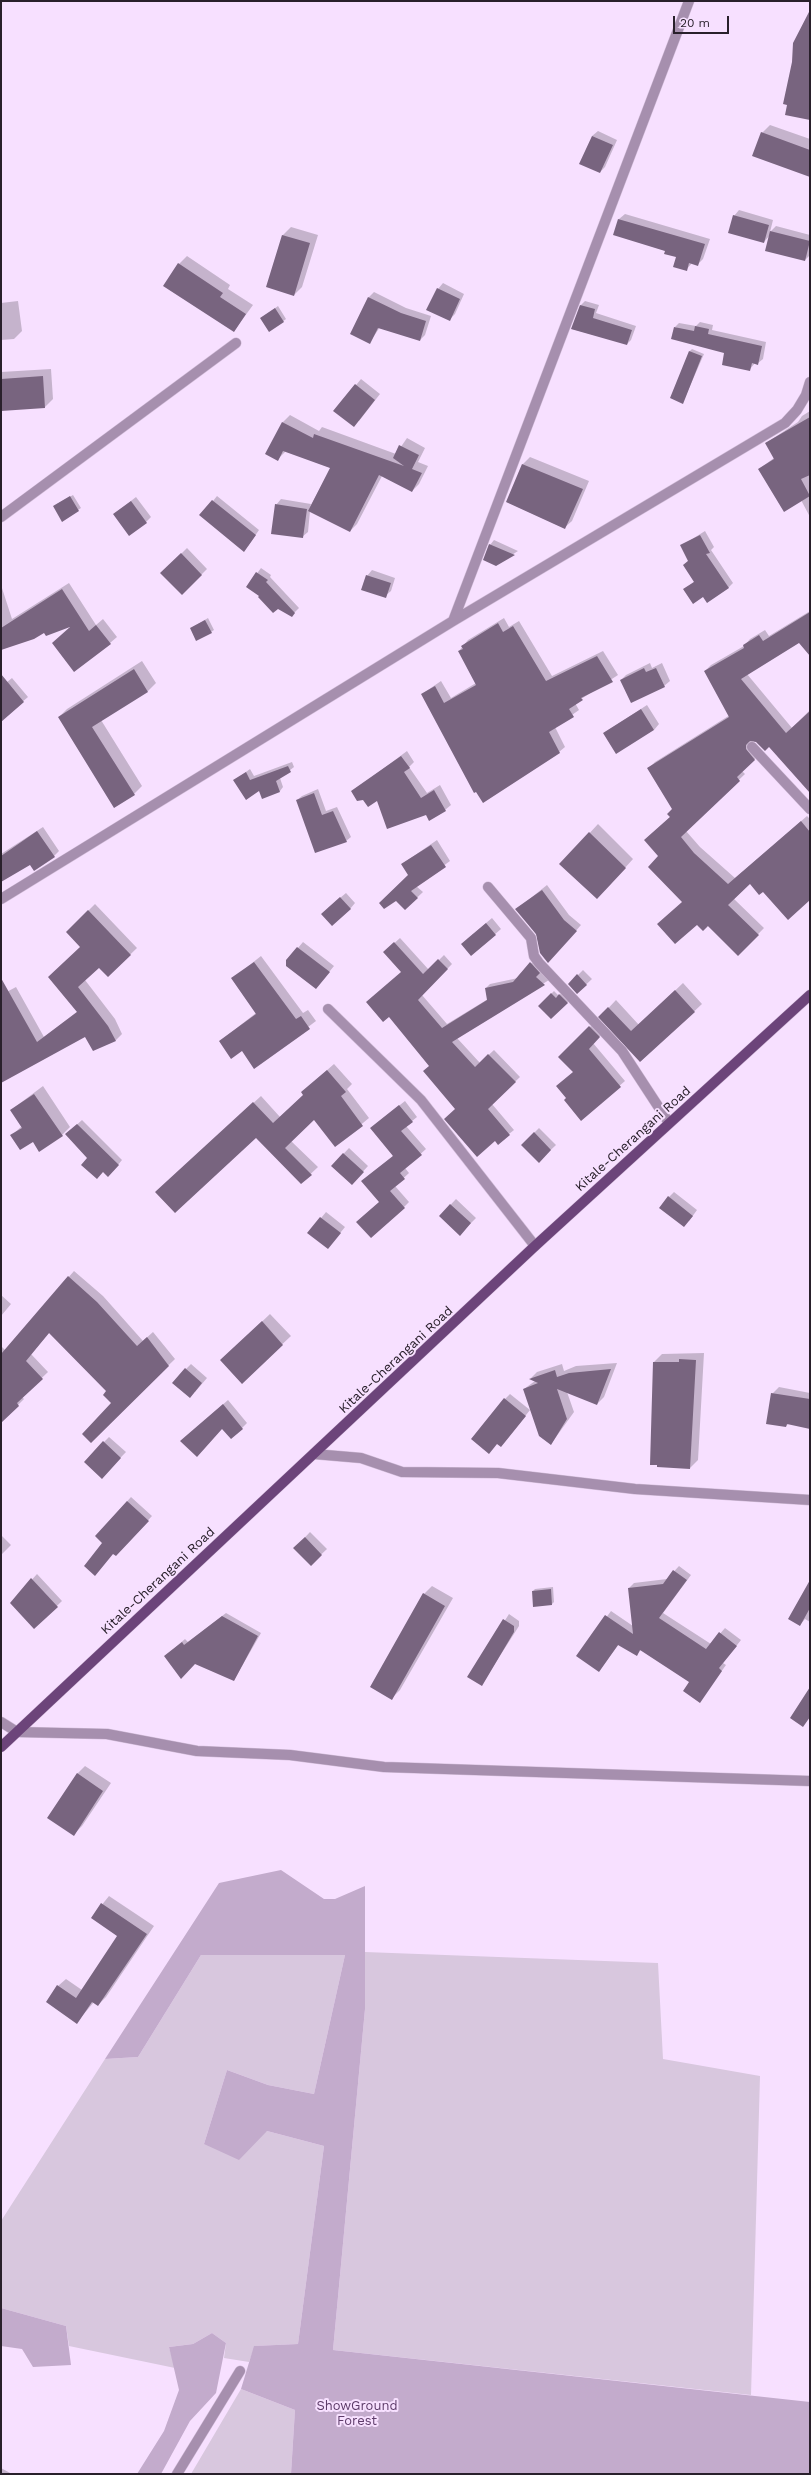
<!DOCTYPE html>
<style>
body{margin:0}
#map{position:relative;width:811px;height:2475px;overflow:hidden;background:#f7e0ff;font-family:"Work Sans",sans-serif}
canvas{display:block}
.frame{position:absolute;inset:0;border:2px solid #29202b;pointer-events:none}
.scale{position:absolute;left:673px;top:16px;width:56px;height:18px;box-sizing:border-box;border:2px solid #29202b;border-top:0;padding-left:5px;font-size:12px;line-height:14px;white-space:nowrap;color:#29202b;-webkit-text-stroke:3px #f7e0ff;paint-order:stroke}
</style>
<div id="map">
<canvas width="811" height="2475"></canvas>
<div class="frame"></div>
<div class="scale">20 m</div>
</div>
<script>
const context = document.querySelector('canvas').getContext('2d');
context.lineJoin = 'round';
function fillPath(path, color) { context.fillStyle = color; context.fill(path, 'evenodd'); }
const poly = rows => new Path2D(rows.map(r => 'M' + r).join(''));
function stroke(path, color, width, dash) { context.strokeStyle = color; context.lineWidth = width; context.lineCap = dash ? 'butt' : 'round'; context.setLineDash(dash || []); context.stroke(path); }
function label(font, color, halo, rows, align = 'center') {
  context.font = font + ' "Work Sans",sans-serif'; context.lineWidth = 4; context.setLineDash([]); context.textBaseline = 'middle'; context.strokeStyle = halo; context.fillStyle = color; for (const [text, x, y, turn = 0] of rows) {
    context.save(); context.translate(x, y); context.rotate((+turn || 0) * Math.PI / 180); context.textAlign = isNaN(turn) ? turn : align; if (halo) context.strokeText(text, 0, 0); context.fillText(text, 0, 0); context.restore();
  }
}
fillPath(poly([
 [365,1952,658,1963,663,2059,760,2076,751,2395,333,2350,365,2009],
 [201,1955,345,1955,314,2094,268,2085,227,2070,204,2144,267,2131,324,2146,298,2344,255,2346,249,2362,224,2358,226,2343,212,2333,193,2344,169,2347,175,2368,69,2346,66,2326,1,2308,1,2221,105,2059,138,2057],
 [241,2389,295,2410,291,2474,191,2474]
]), '#d8c7de');
fillPath(poly([
 [281,1870,324,1899,335,1899,365,1886,365,2009,333,2350,810,2402,810,2474,291,2474,295,2410,241,2389,254,2346,298,2344,324,2146,267,2131,239,2160,204,2144,227,2070,268,2085,314,2094,345,1955,201,1955,138,2057,105,2059,219,1883],
 [1,2308,66,2326,71,2365,33,2367,22,2349,1,2346],
 [212,2333,226,2343,216,2393,190,2421,161,2474,137,2474,164,2431,179,2390,169,2347,193,2344]
]), '#c3abcc');
fillPath(poly([
 [770,125,810,139,810,176,762,133],
 [598,131,617,140,605,167,600,172,592,136],
 [739,210,773,220,770,232,776,226,810,235,810,255,805,260,770,235,764,242,734,216],
 [625,214,710,239,703,259,698,264,692,263,686,270,677,257,666,251,615,234,619,219],
 [291,227,318,235,302,287,294,295,267,286,283,235],
 [187,256,230,285,228,289,253,305,234,331,179,264],
 [443,283,464,294,455,314,449,320,438,289],
 [374,292,406,308,431,316,425,335,420,340,380,327,370,342,369,297],
 [18,301,22,331,14,339,1,340,1,303],
 [585,301,599,305,596,313,636,326,631,340,627,344,572,329,581,305],
 [278,306,286,319,270,331,264,316],
 [700,322,713,325,712,330,766,342,763,359,758,363,755,363,750,369,726,352,675,327,679,323,696,326],
 [692,349,704,354,683,402,690,351],
 [51,369,53,399,45,407,1,410,1,372],
 [361,379,380,394,359,421,335,411],
 [810,411,810,517,801,500,759,469,774,458,766,443,798,422,802,416],
 [290,415,319,431,322,427,396,454,407,438,425,448,418,462,428,466,419,484,412,491,382,476,357,524,350,531,310,511,308,532,302,537,276,505,281,499,311,504,310,507,331,468,286,451,278,459,266,453,283,422],
 [530,457,589,481,572,521,564,528,507,502,523,464],
 [73,495,81,508,78,510,57,504],
 [217,496,259,530,248,546,213,501],
 [136,497,151,517,146,522,114,514],
 [705,531,714,547,711,550,733,583,728,588,704,596,685,589,695,581,684,565,689,560,681,546],
 [494,540,518,551,496,565,490,545],
 [187,548,207,569,182,594,162,573],
 [261,568,271,575,270,577,299,608,291,616,247,587],
 [372,570,395,578,391,591,385,596,367,576],
 [69,583,96,625,103,619,117,637,110,643,73,626,44,632,1,650,1,585,12,619],
 [810,611,810,654,799,642,747,674,792,728,810,710,810,786,769,746,752,740,761,753,742,771,745,774,686,831,700,847,735,878,807,816,810,819,810,899,763,891,750,883,734,899,764,928,738,955,683,902,660,857,645,840,671,816,674,809,649,768,655,762,730,715,705,671,711,665,744,646,750,639,765,630,769,636],
 [208,618,214,630,211,632,191,628],
 [504,618,509,627,519,621,552,676,603,651,618,675,575,703,579,710,555,727,565,747,559,752,422,694,441,681,451,698,476,683,459,651,468,640],
 [142,661,156,683,148,691,101,720,142,786,134,794,59,717,67,709],
 [650,663,652,668,662,663,670,681,664,686,621,680,626,675],
 [12,678,28,697,1,720,1,687],
 [647,705,659,724,654,730,604,733],
 [407,751,414,762,409,767,427,793,440,785,451,805,445,810,426,814,378,799,364,799,352,792],
 [292,762,294,767,280,778,283,787,280,791,260,790,235,780,250,769,254,776],
 [318,789,326,811,337,807,351,837,346,841,297,800,302,796],
 [598,824,633,859,605,890,561,864],
 [43,827,59,851,54,856,30,863,1,881,1,854],
 [437,840,450,861,416,886,423,892,405,909,409,875,402,864],
 [547,885,569,915,581,925,553,957,517,909],
 [346,893,355,903,350,909,328,908],
 [95,904,137,948,108,976,99,966,85,980,115,1019,122,1034,116,1040,94,1050,85,1036,1,1082,1,995,16,987,44,1037,78,1011,50,977,81,947,67,932],
 [492,918,501,929,471,955,467,939],
 [400,938,429,970,444,955,452,964,422,995,447,1024,488,999,486,988,490,984,518,978,536,958,549,980,457,1038,480,1063,494,1050,520,1077,492,1104,514,1130,509,1134,456,1108,430,1065,402,972,389,948],
 [303,942,334,966,316,988,287,961],
 [261,956,303,1013,308,1010,316,1021,255,1067,242,1050,220,1041,256,1013,232,979],
 [583,970,592,979,577,993,578,975],
 [683,983,702,1004,641,1061,600,1017,616,1000,639,1025],
 [554,991,559,996,562,992,570,1000,551,1018,539,1006],
 [595,1022,604,1032,593,1043,625,1081,581,1119,574,1071,560,1057],
 [334,1064,352,1084,347,1089,369,1118,335,1146,315,1118,291,1141,318,1167,301,1183,256,1137,163,1186,261,1096,280,1117,304,1095,309,1086],
 [43,1086,70,1127,62,1135,33,1140,12,1135,22,1126,11,1110],
 [405,1101,417,1117,406,1126,426,1149,405,1168,409,1173,395,1186,409,1202,404,1207,380,1202,368,1176,393,1156,377,1123],
 [82,1120,122,1160,113,1171,89,1158,71,1130],
 [539,1128,556,1145,539,1161,522,1145],
 [349,1148,368,1166,357,1178,332,1166],
 [674,1192,697,1210,689,1221,669,1197],
 [456,1199,476,1218,465,1229,440,1216],
 [326,1212,345,1227,328,1248,309,1233],
 [74,1271,103,1296,143,1341,153,1332,175,1359,91,1441,112,1403,108,1391,50,1332,31,1354,48,1372,22,1397,24,1399,1,1422,1,1346,5,1350],
 [1,1295,11,1304,1,1316],
 [270,1314,291,1336,242,1382,230,1352],
 [704,1353,698,1460,690,1468,654,1362,662,1354],
 [617,1363,604,1397,597,1404,567,1392,574,1412,551,1444,524,1389,535,1381,531,1378,537,1372,562,1364,564,1371,576,1366],
 [191,1364,207,1378,195,1392,186,1369],
 [779,1387,810,1393,810,1428,789,1423,786,1426,772,1394],
 [510,1394,530,1410,506,1440,505,1399],
 [228,1400,247,1423,242,1428,231,1438,223,1428,187,1436],
 [109,1437,126,1452,101,1478,104,1442],
 [131,1497,152,1516,116,1555,96,1536],
 [310,1532,327,1549,311,1564,295,1548],
 [1,1535,11,1545,1,1555],
 [679,1566,691,1575,663,1613,711,1644,725,1628,741,1640,723,1663,726,1665,700,1701,690,1682,641,1650,637,1654,619,1644,599,1671,578,1656,611,1611,633,1626,629,1588,634,1583,667,1579],
 [37,1574,62,1601,34,1628,11,1603],
 [810,1582,810,1622,805,1619,800,1625],
 [432,1586,453,1598,400,1690,392,1698,424,1594],
 [553,1587,554,1602,552,1604,533,1591,535,1589],
 [226,1613,261,1633,234,1680,195,1662,165,1656,185,1639,188,1642],
 [509,1614,519,1621,519,1626,482,1684,469,1677],
 [85,1766,111,1783,82,1826,74,1834,77,1774],
 [109,1896,154,1926,106,1997,98,2005,94,2002,77,2022,58,1986,66,1979,82,1990,119,1936,92,1917],
 [1,2468,12,2474,1,2474]
]), '#0003');
fillPath(poly([
 [810,10,810,120,785,115,787,105,783,104,792,62,793,43],
 [761,132,810,150,810,177,752,156],
 [592,136,613,145,600,173,579,164],
 [733,215,769,225,764,243,728,233],
 [618,219,705,244,698,266,689,263,687,271,673,267,676,257,664,254,665,251,613,235],
 [770,231,810,241,805,261,765,251],
 [282,235,310,243,294,296,266,287],
 [178,263,223,293,220,297,246,314,234,332,163,286],
 [437,288,460,299,450,321,426,310],
 [368,297,401,313,426,321,420,341,378,328,370,344,350,334],
 [580,305,595,309,593,318,632,330,627,345,571,329],
 [275,308,284,322,269,332,260,318],
 [695,326,709,329,708,334,762,346,758,365,752,363,750,371,722,365,724,353,671,339,674,327,694,331],
 [689,351,702,356,683,404,670,398],
 [43,376,45,408,1,411,1,379],
 [355,384,375,400,354,427,333,411],
 [810,417,810,475,801,479,810,496,784,512,758,469,774,459,765,443],
 [282,422,313,438,314,434,404,466,393,458,399,445,419,455,412,469,422,473,412,492,379,475,350,532,308,511,330,468,283,451,278,461,265,454],
 [522,464,583,489,565,529,506,502],
 [70,496,79,511,62,522,53,506],
 [212,500,256,535,244,552,199,515],
 [131,501,147,523,129,536,113,514],
 [275,504,307,509,303,538,271,534],
 [700,535,710,553,706,554,729,588,707,603,703,597,693,604,683,589,694,582,683,565,688,561,680,545],
 [489,544,515,555,496,566,483,560],
 [181,553,202,575,182,595,160,573],
 [256,572,268,580,266,582,295,613,292,617,278,609,273,613,258,597,259,596,246,587],
 [366,575,391,583,386,598,361,590],
 [62,589,89,631,96,625,111,644,74,672,52,643,70,627,46,636,44,633,34,639,1,650,1,628],
 [810,612,810,656,799,643,741,679,786,733,810,711,810,793,769,747,765,751,756,742,750,741,746,745,746,749,755,760,737,777,740,781,681,837,694,853,728,884,801,821,810,832,810,900,788,920,763,892,759,895,750,884,728,905,759,935,738,956,708,926,703,931,697,925,675,944,657,924,682,902,648,867,658,856,644,840,670,817,667,814,672,809,647,768,729,717,704,671,744,648,743,645,759,635,763,641],
 [205,620,212,633,196,641,190,628],
 [498,623,503,632,513,626,546,681,597,656,613,682,581,698,583,700,569,709,574,717,549,732,560,753,483,803,476,792,474,793,421,694,435,686,444,703,476,685,458,651,463,649,461,646],
 [644,668,646,672,656,668,665,687,631,703,620,680],
 [134,669,148,692,92,727,135,795,114,808,58,717],
 [1,674,24,702,1,722],
 [641,709,654,730,616,754,603,733],
 [401,756,410,768,404,772,421,798,434,790,446,811,429,821,426,815,387,829,377,801,368,807,363,800,357,801,351,791],
 [288,766,291,772,276,781,280,792,262,799,259,791,246,800,233,780,246,772,250,780],
 [314,793,322,815,333,811,347,842,315,853,296,800],
 [37,831,55,857,34,871,30,865,1,882,1,856],
 [589,832,626,868,597,899,559,864],
 [431,845,446,867,411,891,418,898,405,910,396,901,384,909,379,903,408,875,401,864],
 [542,890,564,920,577,931,548,963,540,953,536,934,515,909],
 [340,897,351,909,332,926,321,914],
 [88,910,131,955,108,977,99,968,78,987,108,1026,116,1041,93,1051,85,1037,1,1083,1,978,37,1042,77,1012,48,977,80,947,66,932],
 [486,923,496,935,471,956,461,944],
 [394,942,423,974,438,959,448,969,418,1000,442,1028,487,1000,485,988,513,982,530,962,540,973,536,977,545,985,452,1042,475,1067,488,1054,516,1082,488,1109,510,1135,498,1145,495,1141,477,1157,444,1119,455,1109,423,1071,429,1066,389,1017,383,1022,366,1002,401,972,383,952],
 [297,947,330,972,316,989,286,966,286,960],
 [254,962,296,1019,301,1016,310,1029,254,1069,242,1051,231,1059,219,1041,256,1014,231,978],
 [577,974,587,985,577,994,568,984],
 [675,990,695,1012,640,1062,598,1017,608,1007,631,1031],
 [551,993,556,998,559,994,568,1003,551,1019,538,1006],
 [589,1026,600,1037,589,1049,621,1087,581,1121,564,1100,566,1098,556,1086,573,1072,558,1057],
 [327,1070,346,1092,341,1096,363,1126,335,1147,314,1120,285,1148,312,1175,301,1184,256,1138,175,1213,155,1192,253,1102,273,1123,303,1095,301,1092],
 [34,1094,63,1136,39,1152,33,1142,20,1150,10,1135,22,1128,10,1110],
 [399,1105,413,1122,401,1131,422,1155,400,1173,405,1179,390,1191,405,1208,371,1238,356,1222,379,1202,361,1181,393,1156,370,1128],
 [77,1124,119,1165,108,1177,103,1172,97,1179,81,1165,87,1158,65,1134],
 [534,1132,551,1150,539,1163,521,1145],
 [343,1153,364,1172,352,1185,331,1166],
 [668,1196,693,1216,684,1227,659,1208],
 [450,1204,471,1223,460,1236,439,1216],
 [320,1217,341,1233,328,1249,307,1233],
 [68,1276,97,1302,137,1346,147,1337,169,1366,91,1443,82,1434,111,1403,103,1395,106,1391,49,1333,26,1361,43,1379,17,1403,19,1406,1,1423,1,1354],
 [262,1321,283,1345,242,1384,220,1360],
 [679,1359,696,1360,690,1469,657,1467,657,1465,650,1465,653,1362,679,1362],
 [185,1368,202,1383,190,1398,172,1383],
 [611,1369,597,1405,557,1389,567,1419,551,1445,539,1436,523,1389,538,1383,529,1379,555,1370,557,1377,569,1373],
 [771,1393,810,1399,810,1429,787,1424,786,1427,766,1424],
 [504,1398,526,1416,501,1447,497,1444,489,1454,471,1439],
 [223,1404,243,1429,231,1439,222,1429,197,1457,180,1441],
 [103,1441,121,1458,102,1479,84,1462],
 [127,1501,149,1521,116,1556,113,1554,95,1576,84,1566,102,1543,95,1536],
 [305,1537,322,1555,311,1566,293,1548],
 [673,1570,687,1580,659,1618,706,1649,719,1632,737,1646,719,1668,722,1671,700,1703,683,1691,689,1682,640,1650,637,1656,618,1645,599,1672,576,1656,605,1615,633,1634,628,1588,663,1584],
 [31,1578,58,1607,34,1629,10,1603],
 [810,1580,810,1608,800,1626,788,1619],
 [551,1589,552,1605,533,1607,532,1591],
 [423,1593,445,1606,392,1700,370,1687],
 [222,1616,258,1636,234,1681,195,1664,181,1679,164,1656,182,1642,184,1645],
 [503,1619,514,1626,514,1632,482,1686,467,1677],
 [810,1687,810,1717,803,1727,790,1718],
 [77,1773,103,1791,74,1836,47,1818],
 [101,1903,147,1934,98,2006,92,2002,77,2024,46,2002,57,1985,76,1998,117,1936,91,1918]
]), '#78647f');
const minor = poly([
 [1,517,236,343],
 [453,621,689,1],
 [752,747,810,809],
 [488,887,531,938,534,956,539,963,622,1051,669,1123],
 [1,899,453,621,785,423,797,410,806,395,810,382],
 [328,1009,421,1100,535,1246],
 [314,1454,361,1458,402,1472,498,1473,635,1489,810,1500],
 [1,1722,17,1732,107,1734,197,1751,290,1755,384,1767,810,1781],
 [177,2474,240,2371]
]);
const major = poly([
 [1,1747,535,1246,810,995]
]);
stroke(minor, '#d2bdd9', 11);
stroke(major, '#d2bdd9', 11);
stroke(minor, '#a68fae', 10);
stroke(major, '#6c447a', 10);
label('13px', '#29202b', '#f7e0ff', [
 ["Kitale-Cherangani Road",633,1139,-42],
 ["Kitale-Cherangani Road",396,1360,-43],
 ["Kitale-Cherangani Road",158,1581,-43]
]);
label('13px', '#5d3b69', '#f7e0ff', [
 ["ShowGround",357,2406],
 ["Forest",357,2421]
]);
</script>
